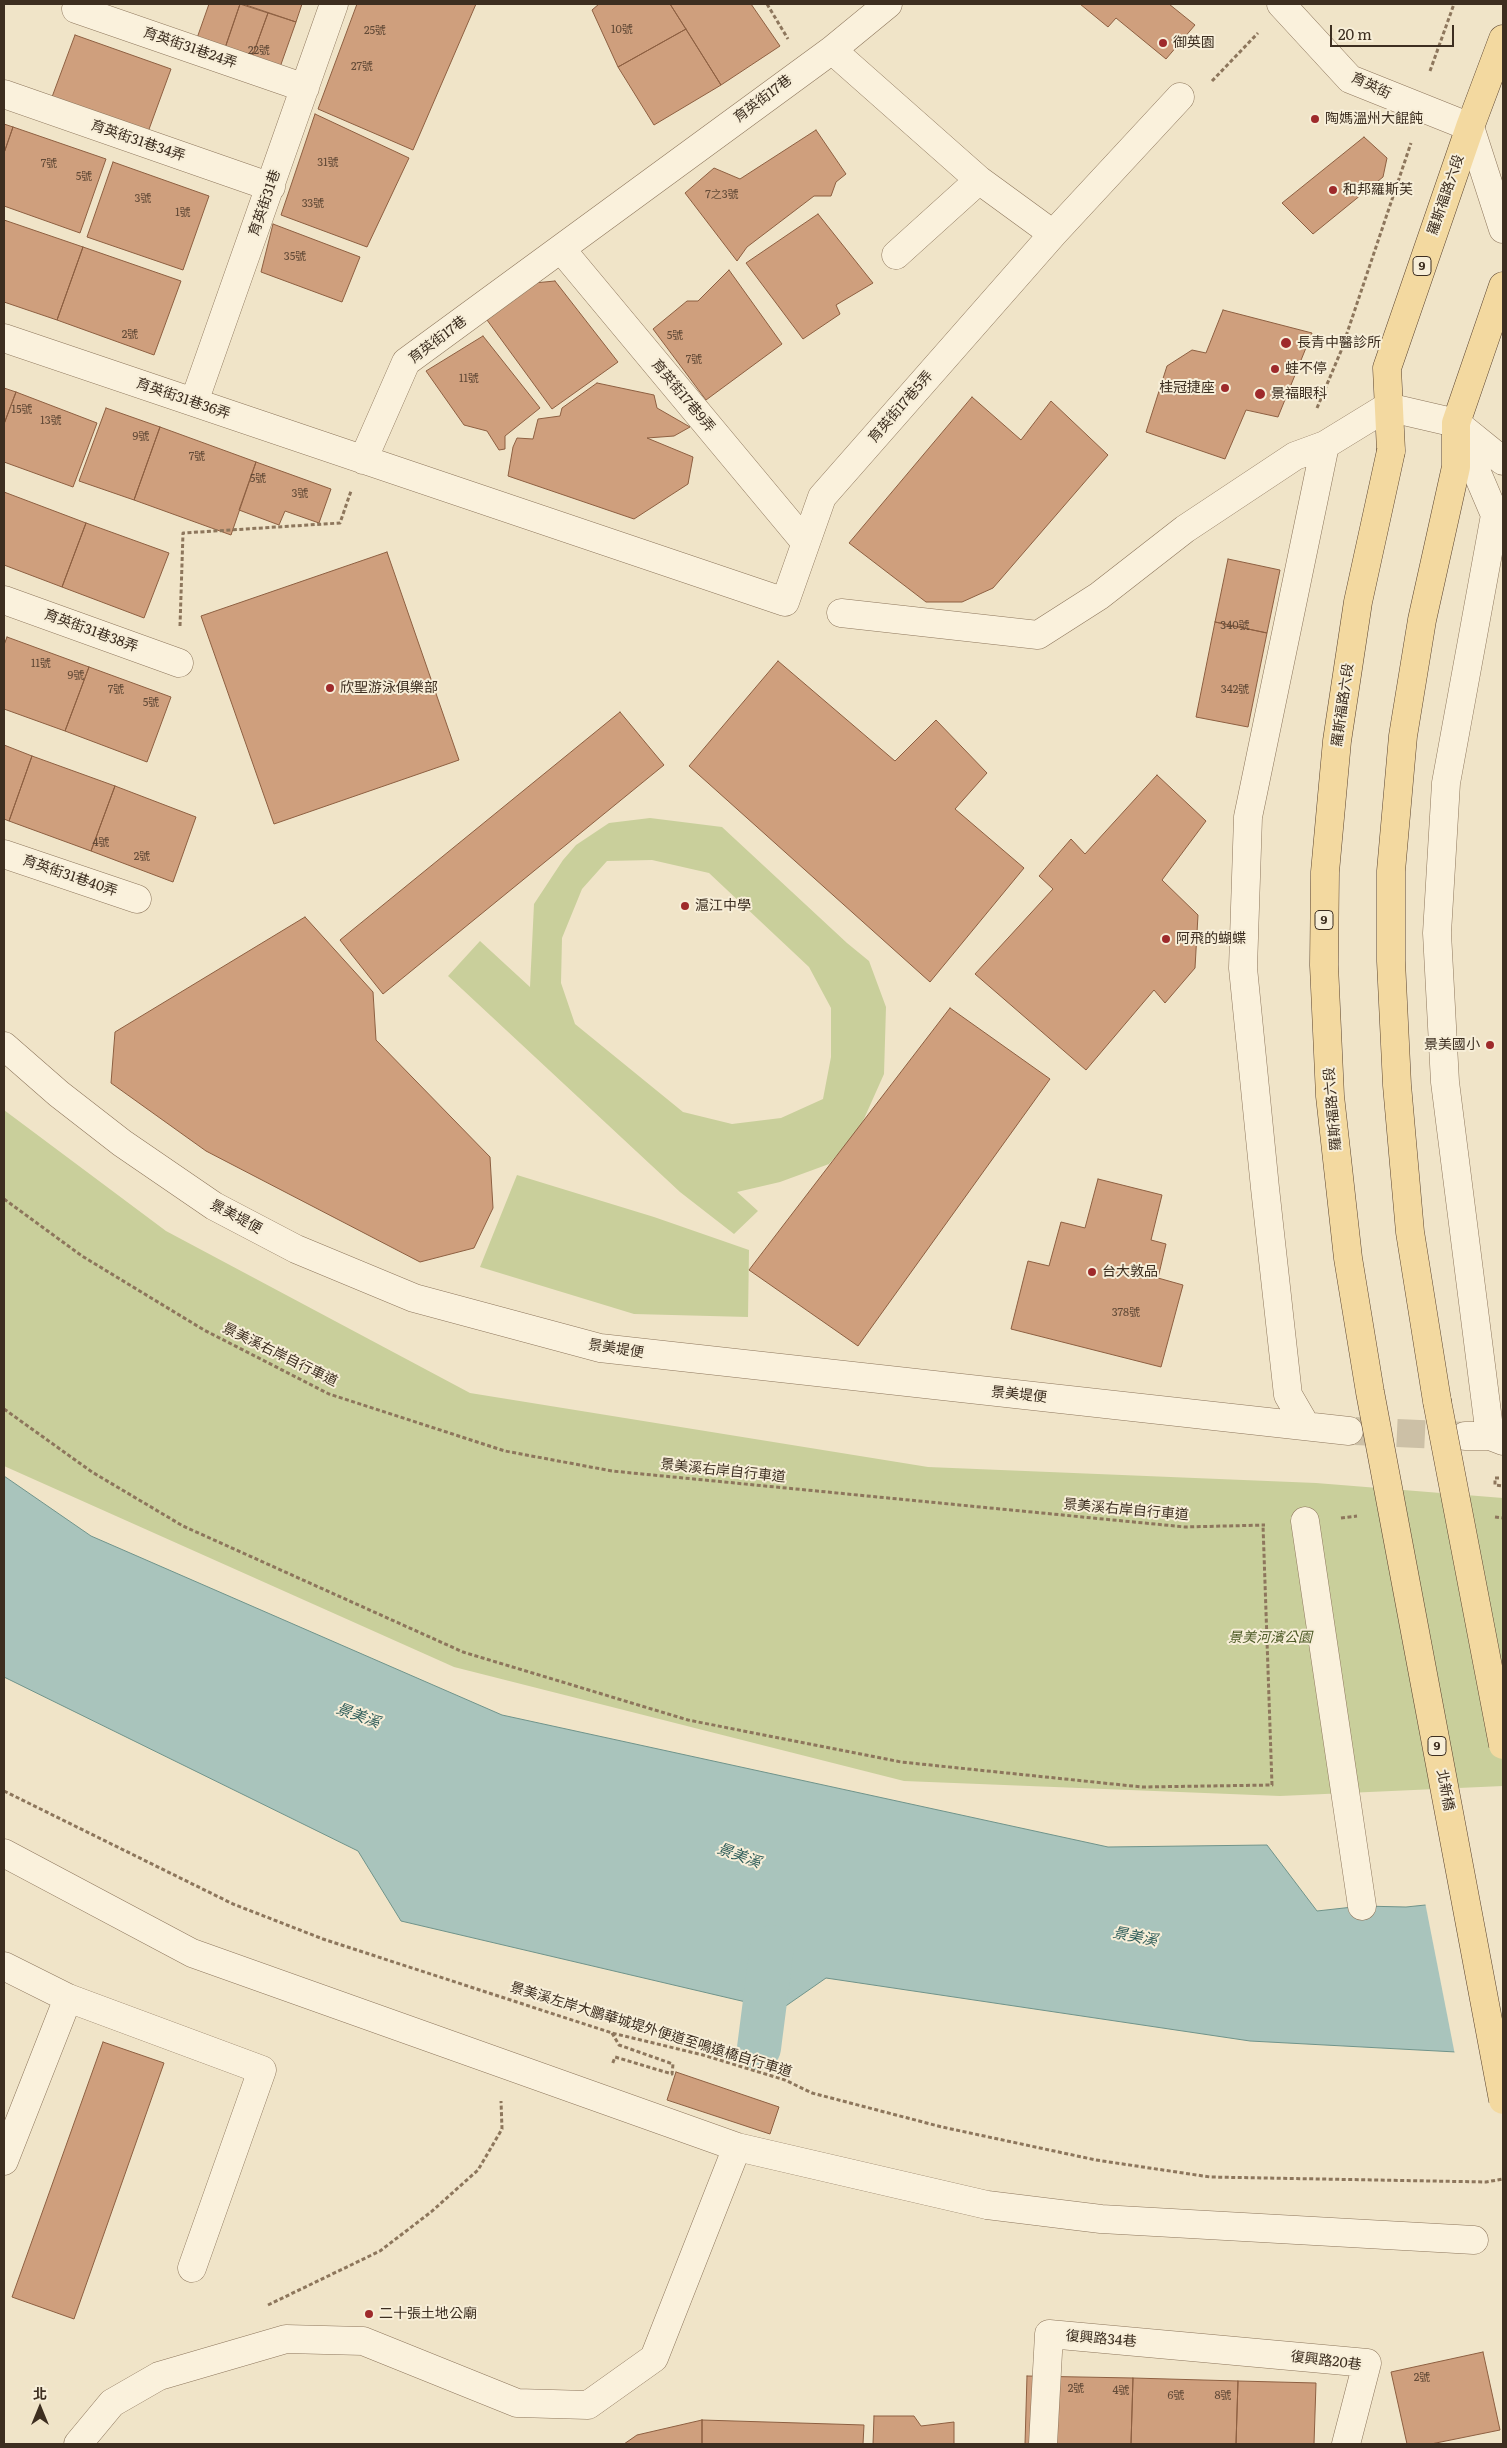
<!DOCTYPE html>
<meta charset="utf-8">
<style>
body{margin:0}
#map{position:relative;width:1507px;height:2448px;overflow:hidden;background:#f0e4c8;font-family:Literata,"Noto Sans TC",serif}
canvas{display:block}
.frame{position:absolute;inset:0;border:5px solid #3d2e20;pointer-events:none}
.north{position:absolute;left:15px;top:2383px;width:50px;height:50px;-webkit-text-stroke:4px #f7eed8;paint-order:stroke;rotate:0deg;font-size:14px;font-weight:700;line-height:20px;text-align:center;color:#3d2e20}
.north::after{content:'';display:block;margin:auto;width:18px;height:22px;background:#3d2e20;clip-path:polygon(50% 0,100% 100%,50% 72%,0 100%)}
.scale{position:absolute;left:1330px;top:25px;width:124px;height:22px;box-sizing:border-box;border:2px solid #3d2e20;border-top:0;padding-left:6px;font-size:15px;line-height:18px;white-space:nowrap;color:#3d2e20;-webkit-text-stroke:4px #f7eed8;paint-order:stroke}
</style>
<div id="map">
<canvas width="1507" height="2448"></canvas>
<div class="frame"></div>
<div class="north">北</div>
<div class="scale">20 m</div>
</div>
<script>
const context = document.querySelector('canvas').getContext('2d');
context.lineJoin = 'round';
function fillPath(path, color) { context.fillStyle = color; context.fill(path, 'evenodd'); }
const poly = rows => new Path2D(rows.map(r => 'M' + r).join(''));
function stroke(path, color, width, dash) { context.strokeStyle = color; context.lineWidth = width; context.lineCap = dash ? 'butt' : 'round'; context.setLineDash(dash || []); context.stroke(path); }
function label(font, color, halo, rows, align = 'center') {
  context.font = font + ' Literata,"Noto Sans TC",serif'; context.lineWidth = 4; context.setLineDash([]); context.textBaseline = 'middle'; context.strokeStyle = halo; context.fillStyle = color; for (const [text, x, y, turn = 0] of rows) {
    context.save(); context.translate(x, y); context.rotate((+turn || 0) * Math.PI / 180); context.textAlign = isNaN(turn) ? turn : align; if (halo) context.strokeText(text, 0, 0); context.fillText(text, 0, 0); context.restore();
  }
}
fillPath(poly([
 [650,818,722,827,847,943,869,961,886,1007,884,1074,859,1130,829,1164,780,1182,737,1192,758,1211,734,1234,680,1192,448,976,480,941,530,987,534,904,563,860,576,845,609,823],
 [652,860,709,873,809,967,831,1008,831,1057,823,1099,781,1118,732,1124,683,1112,575,1024,561,983,562,938,582,889,607,861],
 [4,1110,166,1231,470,1393,928,1467,1316,1483,1503,1498,1503,1786,1280,1796,904,1781,454,1667,4,1466],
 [517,1175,654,1217,749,1250,748,1317,634,1314,480,1267]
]), '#c9cf9b');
const water = poly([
 [4,1476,91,1536,502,1715,1108,1847,1267,1845,1317,1911,1362,1906,1406,1907,1503,1897,1456,2052,1250,2041,826,1978,780,2010,401,1921,358,1851,4,1677,4,1476]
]);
fillPath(water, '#a9c4bc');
stroke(water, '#6f938a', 1);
fillPath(poly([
 [1503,1894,1503,2039,1455,2055,1425,1902]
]), '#f0e4c8');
stroke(poly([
 [759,2048,772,1947]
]), '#a9c4bc', 44);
const building = poly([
 [209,4,240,4,224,51,196,41,209,4],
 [240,4,268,13,251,60,224,51,240,4],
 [243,4,302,4,296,22,243,4],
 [357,4,476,4,413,150,318,109,357,4],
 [599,4,670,4,686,29,618,67,592,10,599,4],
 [670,4,751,4,780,46,721,85,670,4],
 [1080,4,1169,4,1195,25,1166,59,1116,18,1108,27,1080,4],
 [268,13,296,22,279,70,251,60,268,13],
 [686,29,721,85,654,125,618,67,686,29],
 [75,35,171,69,148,132,52,97,75,35],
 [315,114,409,158,367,247,281,215,315,114],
 [4,124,13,127,4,153,4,124],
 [13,127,106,159,80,233,4,206,4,153,13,127],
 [816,130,846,174,836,182,831,196,814,196,747,247,737,261,685,193,714,168,740,179,816,130],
 [1364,137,1387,158,1383,177,1313,234,1282,203,1364,137],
 [113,162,209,196,183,270,87,237,113,162],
 [818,214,873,283,836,305,840,314,803,339,746,263,818,214],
 [4,220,83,247,57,320,4,302,4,220],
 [273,224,360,257,342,302,261,272,273,224],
 [83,247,181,281,154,355,57,320,83,247],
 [729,270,782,344,706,400,653,329,687,301,698,301,729,270],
 [555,281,618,362,552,409,487,320,534,283,555,281],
 [1223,310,1312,333,1278,417,1246,410,1225,459,1146,432,1167,366,1192,350,1206,353,1223,310],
 [483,336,540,408,505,436,505,449,499,450,487,431,464,425,426,371,483,336],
 [597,383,654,395,657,408,690,427,674,436,647,438,693,457,688,484,634,519,508,476,513,447,517,438,533,439,538,419,560,416,562,408,597,383],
 [4,388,16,392,4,424,4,388],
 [16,392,97,423,73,487,4,462,4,424,16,392],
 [972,397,1021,440,1051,401,1108,455,993,588,962,602,926,602,849,543,972,397],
 [106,408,160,427,134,500,79,481,106,408],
 [160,427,256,462,231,535,134,500,160,427],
 [256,462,331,489,319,523,285,511,279,525,239,510,256,462],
 [4,492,86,523,62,587,4,565,4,492],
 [86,523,169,553,144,618,62,587,86,523],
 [387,552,459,760,274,824,201,616,387,552],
 [1228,559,1280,570,1267,633,1215,622,1228,559],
 [1215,622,1267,633,1248,727,1196,717,1215,622],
 [7,637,89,667,65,731,4,709,4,645,7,637],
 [778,661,895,761,936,720,987,773,955,809,1024,868,930,982,689,766,778,661],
 [89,667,171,697,147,762,65,731,89,667],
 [620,712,664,765,383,994,340,940,620,712],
 [4,745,32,756,9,821,4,819,4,745],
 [32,756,115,786,91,851,9,821,32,756],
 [1157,775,1206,821,1162,880,1198,915,1195,968,1165,1003,1154,990,1086,1070,975,974,1053,889,1039,876,1071,839,1085,854,1157,775],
 [115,786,196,817,173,882,91,851,115,786],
 [305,917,373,992,376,1040,490,1157,493,1208,474,1248,420,1262,206,1151,111,1083,115,1032,305,917],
 [950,1008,1050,1079,858,1346,749,1270,950,1008],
 [1098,1179,1162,1195,1151,1240,1166,1244,1158,1278,1183,1285,1161,1367,1011,1329,1028,1261,1049,1266,1061,1222,1085,1228,1098,1179],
 [103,2042,164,2063,74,2319,12,2297,103,2042],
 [676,2072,779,2107,770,2134,667,2100,676,2072],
 [1483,2352,1500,2430,1431,2444,1407,2444,1391,2372,1483,2352],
 [1027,2376,1133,2378,1131,2444,1025,2444,1027,2376],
 [1133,2378,1238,2381,1236,2444,1131,2444,1133,2378],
 [1238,2381,1316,2383,1314,2444,1236,2444,1238,2381],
 [874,2416,914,2416,921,2426,954,2422,954,2444,873,2444,874,2416],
 [702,2420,864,2425,863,2444,702,2444,702,2420],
 [702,2420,702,2444,624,2444,637,2435,702,2420]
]);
fillPath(building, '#cf9f7d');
stroke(building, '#8d5f41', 1);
stroke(poly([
 [1355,1431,1465,1436]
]), '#ccc0a6', 28, [28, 14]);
const minor = poly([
 [1281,4,1350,79,1470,127,1503,229],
 [76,9,305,88],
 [832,50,979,180,1053,234],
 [4,94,271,187],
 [561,249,805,542],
 [896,255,979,180],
 [4,338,785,602,822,497,1053,234,1180,97],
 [194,402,334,4],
 [1458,428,1495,515,1446,783,1437,933,1445,1082,1490,1436],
 [363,460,406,362,832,50,888,4],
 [4,600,179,663],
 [841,613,1038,635,1099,596,1185,529,1295,456,1325,445],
 [4,854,137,899],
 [4,1046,59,1094,122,1143,214,1206,296,1249,414,1298,600,1348,1349,1431],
 [1306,1426,1288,1395,1265,1188,1243,968,1248,817,1325,445,1387,407,1456,423,1503,461],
 [1465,1436,1490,1436,1503,1441],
 [1305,1521,1362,1906],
 [4,1853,192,1953,737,2147,987,2205,1101,2219,1474,2240],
 [4,1966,68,1998,262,2070,192,2268],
 [4,2161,68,1998],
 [78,2444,112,2403,159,2376,286,2339,363,2341,517,2403,588,2405,654,2358,737,2147],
 [1043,2444,1049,2334,1367,2363,1346,2444]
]);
const major = poly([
 [1391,451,1387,368,1470,127,1503,39],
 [1437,1401,1410,1232,1397,1085,1391,961,1391,871,1403,736,1422,620,1456,467,1456,423,1503,286]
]);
stroke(minor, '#8d765c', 29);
stroke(major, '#5b4430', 29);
stroke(poly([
 [767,4,788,39],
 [1430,71,1454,4],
 [1212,81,1258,33],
 [1317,408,1341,351,1411,143],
 [180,626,183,533,340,523,351,491],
 [4,1199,82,1256,204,1330,329,1394,505,1451,612,1471,1185,1527,1265,1525],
 [4,1409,92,1472,183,1526,463,1652,688,1720,901,1762,1142,1787,1272,1785,1263,1525],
 [1499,1478,1495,1478,1495,1485,1503,1486],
 [1495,1517,1503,1518],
 [1341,1518,1357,1516],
 [4,1791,233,1904,323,1939,612,2033,703,2055,785,2080,812,2093,942,2127,1096,2160,1210,2177,1486,2182,1503,2179],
 [612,2033,619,2045,673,2064,672,2074,615,2057,612,2065],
 [268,2305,380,2251,431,2212,478,2170,502,2129,501,2101]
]), '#8d765c', 3, [4, 2.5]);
stroke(minor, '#faf1dc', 28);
stroke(major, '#f3d9a0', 28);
const majorBridge = poly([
 [1391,451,1358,602,1337,741,1325,872,1324,965,1330,1096,1348,1258,1370,1392,1503,2100],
 [1437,1401,1503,1745]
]);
stroke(majorBridge, '#5b4430', 29, []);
stroke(majorBridge, '#f3d9a0', 28);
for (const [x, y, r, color] of [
 [1163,43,5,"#9e2a2b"],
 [1315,119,5,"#9e2a2b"],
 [1333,190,5,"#9e2a2b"],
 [1286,343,6,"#9e2a2b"],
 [1275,369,5,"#9e2a2b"],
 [1225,388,5,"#9e2a2b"],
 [1260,394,6,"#9e2a2b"],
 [330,688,5,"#9e2a2b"],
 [685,906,5,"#9e2a2b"],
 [1166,939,5,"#9e2a2b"],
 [1490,1045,5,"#9e2a2b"],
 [1092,1272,5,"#9e2a2b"],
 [369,2314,5,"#9e2a2b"]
]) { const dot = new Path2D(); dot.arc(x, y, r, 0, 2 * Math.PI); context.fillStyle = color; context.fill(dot); stroke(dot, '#f7eed8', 2); }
label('11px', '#624a37', null, [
 ["10號",622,30],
 ["25號",375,31],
 ["22號",259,51],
 ["27號",362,67],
 ["31號",328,163],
 ["7號",49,164],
 ["5號",84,177],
 ["7之3號",722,195],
 ["3號",143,199],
 ["33號",313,204],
 ["1號",183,213],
 ["35號",295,257],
 ["2號",130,335],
 ["5號",675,336],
 ["7號",694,360],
 ["11號",469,379],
 ["15號",22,410],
 ["13號",51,421],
 ["9號",141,437],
 ["7號",197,457],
 ["5號",258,479],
 ["3號",300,494],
 ["340號",1235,626],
 ["11號",41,664],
 ["9號",76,676],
 ["7號",116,690],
 ["342號",1235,690],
 ["5號",151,703],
 ["4號",101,843],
 ["2號",142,857],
 ["378號",1126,1313],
 ["2號",1422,2378],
 ["2號",1076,2389],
 ["4號",1121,2391],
 ["6號",1176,2396],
 ["8號",1223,2396]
]);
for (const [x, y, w] of [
 [1422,266,18],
 [1324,920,18],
 [1437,1746,18]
]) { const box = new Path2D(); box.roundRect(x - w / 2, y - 9.5, w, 19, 4); context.fillStyle = '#f7eed8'; context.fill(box); stroke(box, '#3d2e20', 1); }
label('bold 12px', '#3d2e20', null, [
 ["9",1422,266],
 ["9",1324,920],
 ["9",1437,1746]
]);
label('14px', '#3d2e20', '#f7eed8', [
 ["御英園",1173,43],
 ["陶媽溫州大餛飩",1325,119],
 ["和邦羅斯芙",1343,190],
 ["長青中醫診所",1297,343],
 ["蛙不停",1285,369],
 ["桂冠捷座",1215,388,"right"],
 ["景福眼科",1271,394],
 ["欣聖游泳俱樂部",340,688],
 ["滬江中學",695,906],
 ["阿飛的蝴蝶",1176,939],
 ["景美國小",1480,1045,"right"],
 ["台大敦品",1102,1272],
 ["二十張土地公廟",379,2314]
], 'left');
label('14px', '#3d2e20', '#f7eed8', [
 ["育英街31巷24弄",190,48,19],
 ["育英街",1371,86,25],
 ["育英街17巷",763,99,-37],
 ["育英街31巷34弄",138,141,19],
 ["羅斯福路六段",1446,195,-71],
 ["育英街31巷",265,203,-71],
 ["育英街17巷",438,340,-37],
 ["育英街17巷9弄",683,396,50],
 ["育英街31巷36弄",183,399,19],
 ["育英街17巷5弄",901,407,-49],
 ["育英街31巷38弄",91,631,20],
 ["羅斯福路六段",1343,705,-82],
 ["育英街31巷40弄",70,876,19],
 ["羅斯福路六段",1333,1109,-95],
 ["景美堤便",236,1217,28],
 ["景美堤便",616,1349,9],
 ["景美溪右岸自行車道",280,1355,26],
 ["景美堤便",1019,1395,6],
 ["景美溪右岸自行車道",723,1471,6],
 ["景美溪右岸自行車道",1126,1510,5],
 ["北新橋",1445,1790,79],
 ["景美溪左岸大鵬華城堤外便道至鳴遠橋自行車道",651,2030,17],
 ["復興路34巷",1101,2339,5],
 ["復興路20巷",1326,2361,7]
]);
label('italic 14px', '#4d5a26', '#f7eed8', [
 ["景美河濱公園",1270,1638]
]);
label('italic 15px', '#2f5d5a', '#f7eed8', [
 ["景美溪",358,1716,20],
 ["景美溪",739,1856,20],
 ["景美溪",1135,1937,11]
]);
</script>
